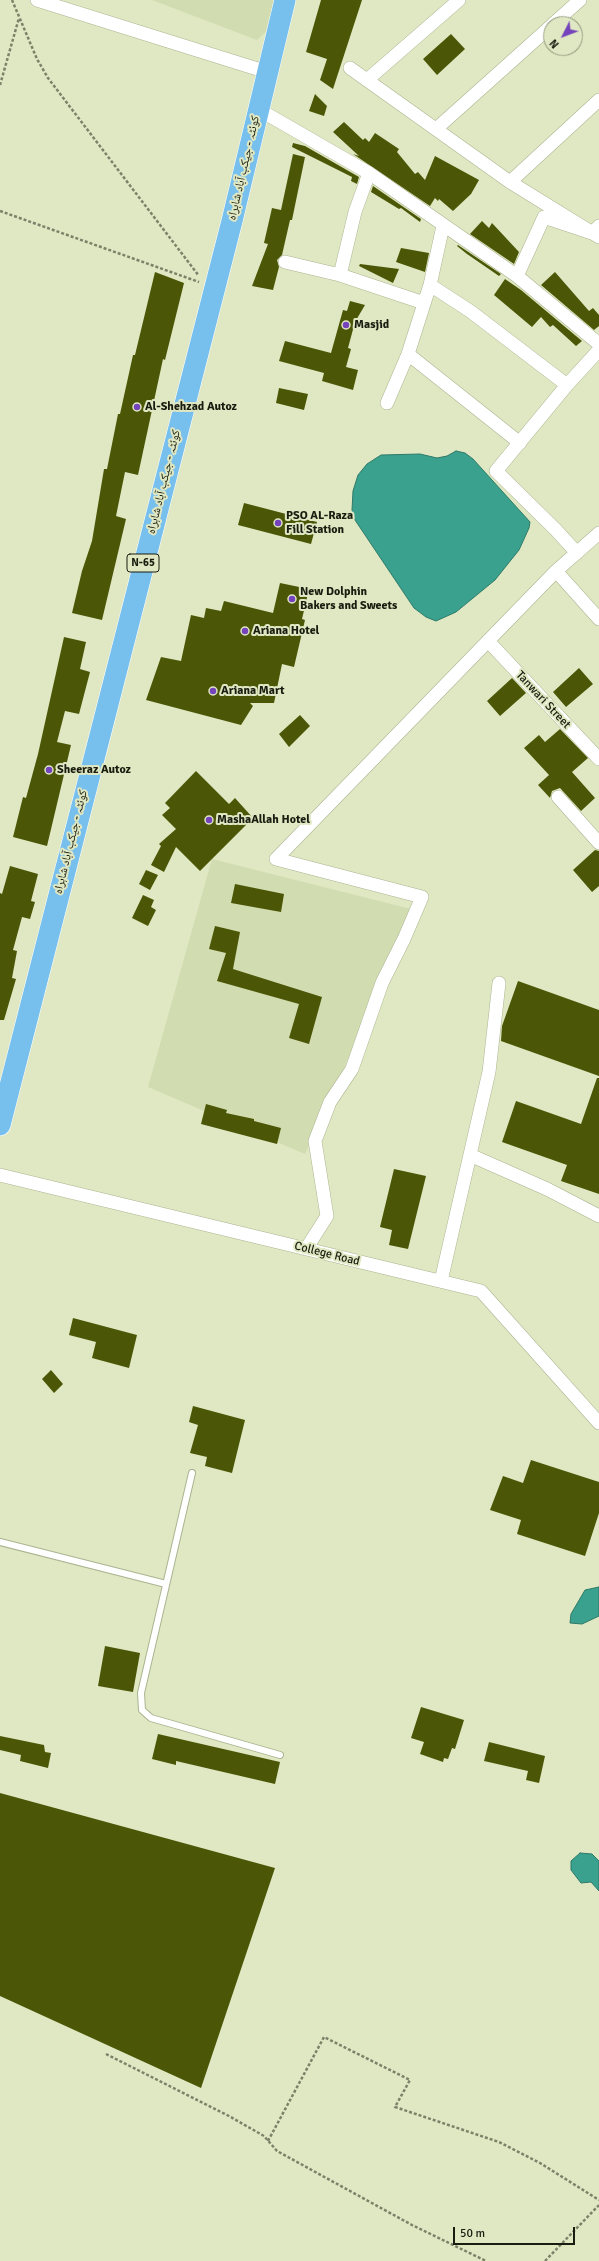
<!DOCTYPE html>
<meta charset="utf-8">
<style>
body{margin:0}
#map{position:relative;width:599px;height:2261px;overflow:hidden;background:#dfe8c3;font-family:Signika,sans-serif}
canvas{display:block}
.north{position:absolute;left:543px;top:16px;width:40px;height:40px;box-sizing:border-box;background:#dfe8c3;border:1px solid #90967b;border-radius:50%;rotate:228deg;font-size:11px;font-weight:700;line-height:16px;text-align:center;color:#191c0f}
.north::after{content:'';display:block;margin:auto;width:14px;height:18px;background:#7543bb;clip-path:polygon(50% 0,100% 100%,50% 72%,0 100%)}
.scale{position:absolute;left:453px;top:2227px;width:122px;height:18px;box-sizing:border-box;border:2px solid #191c0f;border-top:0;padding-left:5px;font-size:12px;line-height:14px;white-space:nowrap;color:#191c0f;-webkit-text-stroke:3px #dfe8c3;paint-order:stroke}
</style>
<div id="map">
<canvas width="599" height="2261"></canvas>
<div class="north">N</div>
<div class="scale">50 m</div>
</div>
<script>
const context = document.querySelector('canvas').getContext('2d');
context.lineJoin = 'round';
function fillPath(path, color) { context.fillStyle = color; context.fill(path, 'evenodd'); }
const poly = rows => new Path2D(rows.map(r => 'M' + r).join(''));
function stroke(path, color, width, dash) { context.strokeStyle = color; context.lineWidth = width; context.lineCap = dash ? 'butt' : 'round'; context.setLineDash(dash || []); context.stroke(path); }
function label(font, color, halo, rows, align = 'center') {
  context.font = font + ' Signika,"Noto Naskh Arabic",sans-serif'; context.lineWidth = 4; context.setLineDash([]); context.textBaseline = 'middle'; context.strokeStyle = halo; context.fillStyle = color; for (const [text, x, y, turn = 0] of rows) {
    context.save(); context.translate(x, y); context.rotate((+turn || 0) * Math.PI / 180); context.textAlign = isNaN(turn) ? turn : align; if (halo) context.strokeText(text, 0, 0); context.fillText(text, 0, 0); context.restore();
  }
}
fillPath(poly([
 [152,0,278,0,273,25,257,40],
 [212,859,415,910,305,1154,148,1087]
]), '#d1dcb0');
const water = poly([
 [456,451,465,453,473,459,530,522,529,528,519,550,495,580,456,612,436,621,426,617,414,608,355,520,352,510,353,491,358,475,367,464,381,455,420,454,437,458,447,456,456,451],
 [599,1587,599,1616,582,1624,570,1623,571,1614,585,1590,599,1587],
 [580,1853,592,1854,599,1861,599,1891,591,1882,581,1883,571,1870,571,1861,580,1853]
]);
fillPath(water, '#39a18e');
stroke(water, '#2f7968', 1);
fillPath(poly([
 [321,0,362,0,333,89,320,80,327,59,306,52],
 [451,34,465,49,437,75,423,59],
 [315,94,327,106,324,116,309,111],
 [344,122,363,140,365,138,369,142,375,133,399,149,397,152,415,174,418,172,425,180,435,156,479,180,471,194,453,211,439,199,438,201,435,198,430,206,353,154,359,156,333,132],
 [293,143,305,146,359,177,357,184,351,181,352,177,292,147],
 [293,154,305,157,292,220,290,220,282,255,277,260,279,267,273,290,252,286,268,244,264,243,272,208,281,210],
 [373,186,421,219,420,222,401,208,399,209,371,192],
 [482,221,489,228,492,223,519,252,514,264,470,234],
 [458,245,501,274,499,276,467,254,457,246],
 [401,248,429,253,425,272,396,262],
 [360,264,399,269,393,283,359,266],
 [155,272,184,283,165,360,163,359,138,475,125,472,116,516,126,519,102,620,72,613,82,571,92,541,104,469,107,469,118,414,120,414,133,355,135,355],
 [555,272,589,311,593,308,599,315,599,326,594,330,541,285],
 [505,279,521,290,582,341,576,346,553,325,550,327,541,317,532,327,494,295],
 [350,301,365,305,355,322,348,348,351,349,346,367,358,370,353,390,322,381,324,373,279,361,285,341,331,353,343,310,347,311],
 [279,388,308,394,304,410,276,403],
 [244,503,317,522,311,544,238,525],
 [280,583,309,589,302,619,305,620,294,667,282,664,274,703,250,703,253,706,241,725,146,700,161,657,181,661,191,615,204,618,206,608,221,611,224,601,273,613],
 [64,637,86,642,80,669,90,672,79,714,65,711,57,742,71,745,47,846,13,837,23,797,26,798,38,754],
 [579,668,593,684,566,707,553,692],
 [512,678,526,693,500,716,487,701],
 [300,715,310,726,289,747,279,734],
 [560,729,588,758,572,772,595,798,581,811,560,788,552,791,550,798,538,785,549,775,524,748,539,735,545,742],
 [196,771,229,804,235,798,253,818,200,871,176,847,164,872,151,865,161,846,159,844,176,829,162,815,170,808,165,803],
 [595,850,599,851,599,886,592,892,573,870],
 [10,866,38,874,31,901,35,902,30,919,22,917,13,950,17,951,12,978,16,979,4,1020,0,1020,0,893,2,894],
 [146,870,158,875,150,890,139,884],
 [235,884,284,894,281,912,231,903],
 [143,895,154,900,151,907,156,910,148,926,132,918],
 [215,926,240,932,233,969,322,997,309,1044,289,1038,299,1004,217,981,226,953,209,949],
 [518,981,599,1010,599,1076,501,1041,502,1026],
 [597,1078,599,1078,599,1194,561,1181,567,1165,502,1142,516,1101,581,1124],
 [206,1104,227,1110,226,1113,254,1119,254,1121,281,1128,277,1144,201,1124],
 [394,1169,426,1176,408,1249,389,1245,392,1230,380,1227],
 [73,1318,137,1335,129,1368,92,1358,96,1342,69,1335],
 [51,1370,63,1384,54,1393,42,1379],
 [193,1406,245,1420,232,1473,205,1466,207,1457,190,1453,198,1425,189,1422],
 [531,1460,599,1482,599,1513,585,1556,517,1534,521,1520,490,1510,503,1476,523,1483],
 [105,1646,140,1653,133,1692,98,1686],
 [421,1707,464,1720,455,1749,452,1748,448,1759,444,1758,443,1762,420,1754,424,1742,411,1738],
 [158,1734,280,1762,275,1784,176,1761,176,1765,152,1759],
 [0,1736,44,1745,45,1752,51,1753,48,1768,20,1761,21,1755,0,1750],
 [489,1742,545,1756,539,1783,526,1780,528,1771,484,1761],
 [0,1793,275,1868,201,2088,0,1996]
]), '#4b5706');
const service = poly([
 [192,1473,141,1693,142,1710,151,1718,280,1755],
 [0,1542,166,1584]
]);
const minor = poly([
 [37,0,267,72],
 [553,24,580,0],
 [350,68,510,182,599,237],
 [367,80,459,0],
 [258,109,369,173,517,276,599,344],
 [436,129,551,26],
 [510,182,599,100],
 [285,262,340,275,424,303],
 [340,275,355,212,369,173],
 [517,276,544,217,592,233,599,226],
 [430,285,470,311,567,385],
 [408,354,520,443],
 [387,403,408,354,430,285,443,226],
 [577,553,556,530,496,471,567,385,599,350],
 [556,571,599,619],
 [488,641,599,759],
 [558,797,599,843],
 [470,1155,547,1189,599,1216],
 [0,1175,481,1291,599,1423],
 [306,1249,327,1216,315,1141,330,1102,352,1069,382,983,404,939,422,897,276,859,556,571,599,533],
 [441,1281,489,1072,499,983]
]);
const trunk = poly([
 [0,1125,232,221,285,0]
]);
stroke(service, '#abb490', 8);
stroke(minor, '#abb490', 14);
stroke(trunk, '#fff', 22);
stroke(poly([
 [12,0,37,59,48,78,199,276],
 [0,85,19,18],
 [0,211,199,282],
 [106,2054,229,2116,264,2136,277,2151,412,2225,486,2261],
 [268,2141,324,2037,410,2080,395,2107,499,2142,540,2163,599,2200],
 [545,2261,599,2205]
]), '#7c8269', 2.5, [3, 2]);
stroke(service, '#fff', 6);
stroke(minor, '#fff', 13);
stroke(trunk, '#77bfec', 21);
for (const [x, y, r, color] of [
 [346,325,4,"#7543bb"],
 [137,407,4,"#7543bb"],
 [278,523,4,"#7543bb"],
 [292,599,4,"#7543bb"],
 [245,631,4,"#7543bb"],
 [213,691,4,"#7543bb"],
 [49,770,4,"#7543bb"],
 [209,820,4,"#7543bb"]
]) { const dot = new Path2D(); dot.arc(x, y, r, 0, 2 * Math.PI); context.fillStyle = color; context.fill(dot); stroke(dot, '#dfe8c3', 1.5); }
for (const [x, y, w] of [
 [143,563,32]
]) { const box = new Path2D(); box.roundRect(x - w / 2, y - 9, w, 18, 3); context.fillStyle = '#dfe8c3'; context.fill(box); stroke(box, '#191c0f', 1); }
label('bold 11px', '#191c0f', null, [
 ["N-65",143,563]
]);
label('12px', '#191c0f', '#dfe8c3', [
 ["کوئٹہ - جیکب آباد شاہراہ",244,168,-77],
 ["کوئٹہ - جیکب آباد شاہراہ",164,482,-76],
 ["Tanwari Street",543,700,47],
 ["کوئٹہ - جیکب آباد شاہراہ",71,842,-76],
 ["College Road",327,1254,14]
]);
label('bold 12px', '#191c0f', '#dfe8c3', [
 ["Masjid",354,325],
 ["Al-Shehzad Autoz",145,407],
 ["PSO AL-Raza",286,516],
 ["Fill Station",286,530],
 ["New Dolphin",300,592],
 ["Bakers and Sweets",300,606],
 ["Ariana Hotel",253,631],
 ["Ariana Mart",221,691],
 ["Sheeraz Autoz",57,770],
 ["MashaAllah Hotel",217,820]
], 'left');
</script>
